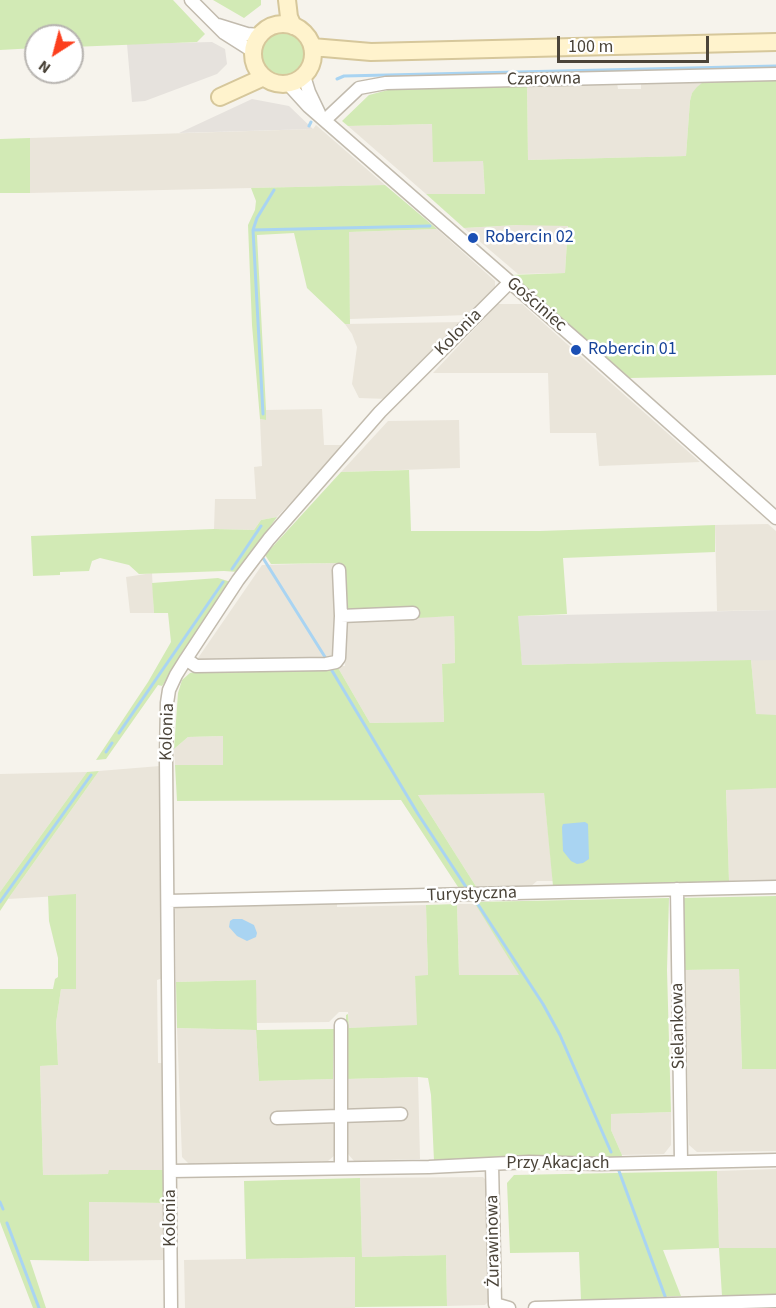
<!DOCTYPE html>
<meta charset="utf-8">
<style>
body{margin:0}
#map{position:relative;width:776px;height:1308px;overflow:hidden;background:#f6f3ec;font-family:"Source Sans 3",sans-serif}
canvas{display:block}
.north{position:absolute;left:24px;top:24px;width:60px;height:60px;box-sizing:border-box;background:#fff;border:2px solid #b7b4b0;border-radius:50%;rotate:216deg;font-size:16px;font-weight:700;line-height:24px;text-align:center;color:#4b4439}
.north::after{content:'';display:block;margin:auto;width:21px;height:27px;background:#fc3f1d;clip-path:polygon(50% 0,100% 100%,50% 72%,0 100%)}
.scale{position:absolute;left:557px;top:36px;width:152px;height:27px;box-sizing:border-box;border:3px solid #4b4439;border-top:0;padding-left:8px;font-size:18px;line-height:21px;white-space:nowrap;color:#4b4439;-webkit-text-stroke:4px #fff;paint-order:stroke}
</style>
<div id="map">
<canvas width="776" height="1308"></canvas>
<div class="north">N</div>
<div class="scale">100 m</div>
</div>
<script>
const context = document.querySelector('canvas').getContext('2d');
context.lineJoin = 'round';
function fillPath(path, color) { context.fillStyle = color; context.fill(path, 'evenodd'); }
const poly = rows => new Path2D(rows.map(r => 'M' + r).join(''));
function stroke(path, color, width, dash) { context.strokeStyle = color; context.lineWidth = width; context.lineCap = dash ? 'butt' : 'round'; context.setLineDash(dash || []); context.stroke(path); }
function label(font, color, halo, rows, align = 'center') {
  context.font = font + ' "Source Sans 3",sans-serif'; context.lineWidth = 5; context.setLineDash([]); context.textBaseline = 'middle'; context.strokeStyle = halo; context.fillStyle = color; for (const [text, x, y, turn = 0] of rows) {
    context.save(); context.translate(x, y); context.rotate((+turn || 0) * Math.PI / 180); context.textAlign = isNaN(turn) ? turn : align; if (halo) context.strokeText(text, 0, 0); context.fillText(text, 0, 0); context.restore();
  }
}
fillPath(poly([
 [708,78,692,93,690,101,686,156,528,160,527,84,617,83,618,89,641,89,641,81],
 [432,124,483,161,485,194,426,194,348,126],
 [316,125,385,185,30,193,30,138,313,129],
 [517,225,568,225,565,273,518,274,464,228],
 [437,229,495,281,495,289,468,315,350,319,348,232],
 [498,304,522,304,700,462,599,466,596,433,550,433,548,373,433,373],
 [461,322,387,399,359,398,352,384,357,347,352,334,345,324],
 [322,409,324,445,346,445,277,517,261,520,254,530,214,529,215,499,256,499,254,467,262,466,260,419,266,420,266,410],
 [459,420,460,468,341,472,388,421],
 [768,524,776,531,776,610,717,611,715,525],
 [335,563,335,658,196,661,262,565],
 [152,573,154,613,130,613,126,577],
 [454,616,455,663,442,664,444,722,370,723,337,666,345,666,346,619],
 [751,660,776,660,776,715,756,715],
 [223,736,223,765,175,765,174,749,188,737],
 [160,766,163,978,157,980,158,1063,164,1063,164,1170,109,1170,109,1174,43,1175,40,1066,58,1065,56,1023,61,989,76,989,76,895,8,899,99,771],
 [87,772,0,892,0,774],
 [776,788,776,880,729,881,726,789],
 [544,792,553,881,537,881,529,888,477,888,418,795],
 [337,902,337,907,426,905,428,976,415,976,418,1026,349,1028,348,1012,339,1012,329,1022,257,1023,255,980,176,982,175,906],
 [457,904,476,904,520,975,459,975],
 [739,969,742,1069,776,1069,776,1151,697,1152,689,1145,685,970],
 [177,1028,256,1030,259,1081,333,1079,335,1155,328,1161,189,1164,182,1157],
 [418,1077,420,1159,354,1161,348,1154,346,1079],
 [671,1112,671,1145,664,1154,622,1155,611,1130,611,1114],
 [776,1169,776,1248,719,1248,717,1171],
 [483,1177,490,1184,493,1297,485,1305,447,1306,446,1255,362,1257,360,1178],
 [89,1202,165,1203,165,1260,89,1261],
 [356,1257,355,1308,185,1308,184,1260]
]), '#eae5da');
fillPath(poly([
 [212,42,225,49,227,64,217,74,145,101,132,102,127,44],
 [252,99,289,106,313,129,179,133],
 [776,610,776,660,522,665,517,616]
]), '#e6e2dd');
fillPath(poly([
 [0,0,173,0,205,34,197,42,72,47,72,36,36,36,36,48,0,50],
 [213,0,261,0,261,5,244,18],
 '261 55a22 22 0 1 1 44 0a22 22 0 1 1-44 0Z',
 [776,77,776,375,630,378,510,275,565,273,568,226,517,225,464,228,426,194,485,194,483,161,433,162,432,124,348,126,342,121,369,95,388,90,388,88,527,84,528,160,686,156,690,101,692,93,697,87,708,78],
 [30,138,30,193,0,193,0,139],
 [385,185,437,229,349,232,350,324,345,324,307,288,294,233,257,235,266,410,266,420,260,419,252,325,248,225,255,210,256,201,251,188],
 [409,470,411,531,540,531,715,525,715,552,563,558,567,614,518,616,522,665,751,660,756,714,776,715,776,788,726,790,729,881,553,886,544,793,418,795,477,888,460,890,401,800,177,801,175,765,223,765,223,736,188,737,174,749,178,693,182,680,190,673,209,669,337,666,370,723,444,722,442,664,455,663,454,616,417,618,416,611,346,611,342,563,271,564,265,555,341,472],
 [277,517,238,572,224,571,139,574,129,565,100,558,92,561,89,571,60,572,60,575,33,576,31,536,214,529,254,530,261,520],
 [218,578,231,582,162,686,158,685,106,759,96,760,148,682,171,642,168,613,154,613,152,583],
 [99,771,8,899,0,911,0,892,87,772],
 [76,894,76,989,61,989,56,1023,58,1065,40,1066,43,1175,108,1174,109,1170,164,1170,165,1203,89,1202,89,1261,30,1260,46,1308,33,1308,0,1222,0,989,53,989,55,979,58,977,58,958,49,921,48,896],
 [776,896,776,1069,742,1069,739,969,685,970,682,898],
 [669,898,667,970,671,1112,611,1114,611,1130,622,1155,621,1159,539,1158,434,1161,431,1095,428,1078,418,1077,346,1079,346,1015,348,1014,349,1028,417,1025,415,976,428,975,426,905,457,904,459,975,519,975,474,902],
 [256,980,257,1030,334,1029,333,1079,259,1081,256,1030,177,1028,176,982],
 [717,1171,719,1248,776,1248,776,1295,722,1296,719,1248,663,1250,681,1296,581,1300,579,1252,510,1253,507,1183,514,1175],
 [360,1178,362,1257,446,1255,447,1306,355,1307,355,1257,246,1259,244,1181]
]), '#d2eab5');
fillPath(poly([
 [585,822,588,824,589,859,583,863,577,864,571,861,563,851,562,827,563,824],
 [233,919,242,919,254,925,257,933,256,937,247,941,237,936,229,927,230,921]
]), '#a9d4f2');
stroke(poly([
 [337,79,344,76,776,66],
 [309,126,311,122],
 [253,230,430,226],
 [263,414,253,230,257,218,274,190],
 [263,558,325,657],
 [232,569,261,526],
 [331,669,418,814,466,887],
 [119,733,223,582],
 [106,752,112,743],
 [0,902,91,775],
 [477,903,543,1004,560,1035,611,1152],
 [619,1171,666,1299],
 [0,1202,3,1209],
 [7,1223,39,1308]
]), '#a9d4f2', 3);
const street = poly([
 [191,0,224,33,254,52],
 [218,25,247,34,260,35],
 [304,76,309,92,319,113],
 [288,84,308,106,581,344,776,518],
 [325,120,359,88,386,83,776,74],
 [341,616,413,613],
 [186,659,196,666,326,664,336,662,339,658,341,616,339,570],
 [677,889,681,1162],
 [168,901,776,887],
 [277,1118,401,1114],
 [492,1164,495,1304,509,1308],
 [341,1168,341,1025],
 [171,1171,429,1167,529,1162,600,1164,776,1160],
 [171,1308,166,759,167,703,169,690,176,675,186,659,238,580,269,539,380,412,510,282],
 [535,1308,776,1301]
]);
const secondary = poly([
 [287,0,289,17,293,26],
 '253 54a30 30 0 1 1 60 0a30 30 0 1 1-60 0Z',
 [312,47,371,52,776,42],
 [220,97,264,77]
]);
stroke(street, '#c2bbae', 15);
stroke(secondary, '#d6c79b', 20);
stroke(street, '#fff', 12);
stroke(secondary, '#fff3cd', 16);
for (const [x, y, r, color] of [
 [473,238,6,"#1a4fb4"],
 [576,350,6,"#1a4fb4"]
]) { const dot = new Path2D(); dot.arc(x, y, r, 0, 2 * Math.PI); context.fillStyle = color; context.fill(dot); stroke(dot, '#fff', 2); }
label('18px', '#4b4439', '#fff', [
 ["Czarowna",544,80,-1],
 ["Gościniec",536,305,41],
 ["Kolonia",459,333,-45],
 ["Kolonia",168,732,-88],
 ["Turystyczna",472,895,-2],
 ["Sielankowa",679,1026,-91],
 ["Przy Akacjach",558,1164],
 ["Kolonia",171,1218,-90],
 ["Żurawinowa",494,1241,-91]
]);
label('18px', '#164399', '#fff', [
 ["Robercin 02",485,238],
 ["Robercin 01",588,350]
], 'left');
</script>
